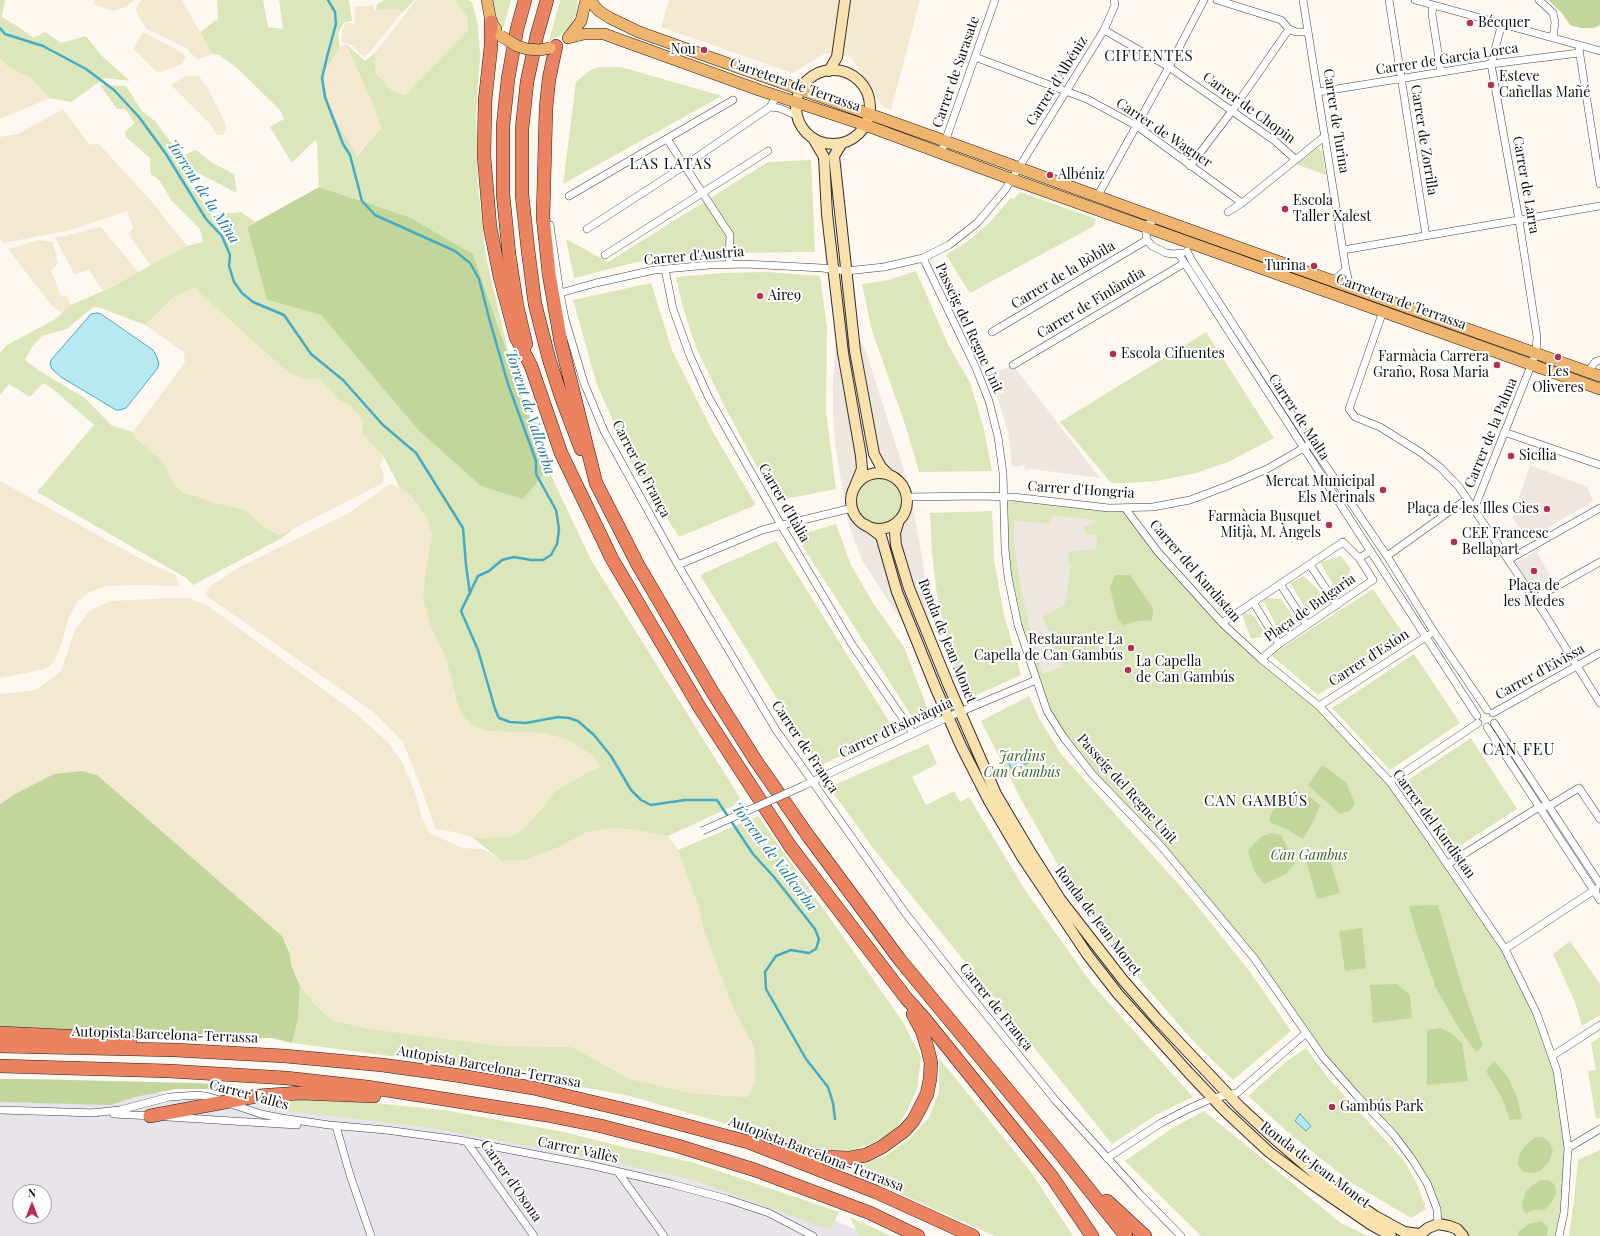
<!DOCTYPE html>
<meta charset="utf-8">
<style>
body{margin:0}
#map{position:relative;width:1600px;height:1236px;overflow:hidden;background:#fef8f0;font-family:"Playfair Display",serif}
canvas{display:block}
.north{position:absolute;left:12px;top:1184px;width:40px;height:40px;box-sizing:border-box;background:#fff;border:1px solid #9f9f9f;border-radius:50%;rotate:0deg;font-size:11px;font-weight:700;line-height:16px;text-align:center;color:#0e0e0e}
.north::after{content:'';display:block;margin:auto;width:14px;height:18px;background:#b52f51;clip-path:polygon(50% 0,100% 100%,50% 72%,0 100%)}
</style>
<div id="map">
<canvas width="1600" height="1236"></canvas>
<div class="north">N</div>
</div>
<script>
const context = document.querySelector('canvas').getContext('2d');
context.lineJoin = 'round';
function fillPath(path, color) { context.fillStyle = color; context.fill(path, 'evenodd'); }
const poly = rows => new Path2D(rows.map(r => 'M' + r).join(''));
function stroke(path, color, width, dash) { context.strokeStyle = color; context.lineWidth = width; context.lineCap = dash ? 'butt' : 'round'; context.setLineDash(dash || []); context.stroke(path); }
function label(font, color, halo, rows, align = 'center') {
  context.font = font + ' "Playfair Display",serif'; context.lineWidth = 4; context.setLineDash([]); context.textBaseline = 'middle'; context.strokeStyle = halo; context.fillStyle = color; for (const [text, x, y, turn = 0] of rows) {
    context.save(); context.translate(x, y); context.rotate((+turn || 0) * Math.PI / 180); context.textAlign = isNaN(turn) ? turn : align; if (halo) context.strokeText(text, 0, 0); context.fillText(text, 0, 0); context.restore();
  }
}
fillPath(poly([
 [0,1089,128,1091,343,1104,445,1117,796,1204,871,1236,0,1236],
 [20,1192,44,1192,44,1216,20,1216]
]), '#e9e3ec');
fillPath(poly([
 [94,0,135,0,126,7,112,11,93,4],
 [142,0,182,0,212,54,198,60,186,48,147,29,138,16,136,10,138,4],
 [416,0,454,0,467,16,468,30,405,95,392,91,375,72,375,53],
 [669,0,920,0,891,110,883,107,851,57,826,53,792,73,661,27],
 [374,5,374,10,398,9,402,13,370,52,364,57,350,44,341,42,342,30,346,23,355,24,354,7],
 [143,32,181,52,186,57,182,64,158,73,133,49],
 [346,44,372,102,381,128,356,156,329,108,322,78,340,47],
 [0,58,7,66,32,79,50,98,0,119],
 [186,76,199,76,208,89,225,122,226,129,223,135,217,135,211,125,171,85],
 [63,109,90,145,98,143,152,202,187,246,162,259,151,266,128,234,133,228,127,211,72,230,3,243,0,239,0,137,18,134],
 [101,227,139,273,103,291,89,270,74,274,55,238],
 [39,240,53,242,58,264,51,270,61,296,66,295,71,305,62,313,52,306,8,249],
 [195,288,267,354,291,374,306,380,318,378,335,395,342,403,349,404,362,420,364,434,384,457,380,465,384,476,383,483,293,529,279,535,261,525,246,510,212,502,196,496,184,493,175,486,164,463,134,436,133,432,185,362,184,352,145,325,171,299,183,292],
 [0,481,143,560,176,575,179,586,138,585,107,586,90,592,78,601,69,617,61,645,54,662,46,669,0,678],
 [390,484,400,488,410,495,427,518,432,535,427,563,430,625,446,659,459,709,471,725,486,731,544,733,568,740,592,755,600,767,586,773,557,790,524,829,509,837,473,838,454,832,435,829,427,804,403,742,372,711,205,595,209,587,236,569,349,513],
 [171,598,189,598,208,606,353,711,389,743,403,764,415,793,422,818,430,833,462,848,483,849,502,861,525,860,557,848,587,832,613,828,636,830,668,836,678,850,697,903,705,934,723,981,734,1010,754,1047,755,1084,747,1097,692,1093,630,1079,572,1047,503,1046,370,1029,334,1021,318,1008,300,986,291,965,289,949,282,936,15,794,0,804,0,694,36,690,61,671,75,630,90,610,111,601]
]), '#f3e9d1');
fillPath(poly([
 [0,0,5,0,2,17,22,29,33,38,45,32,61,43,86,36,101,55,130,81,105,78,71,102,50,98,32,79,7,66,0,58],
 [217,0,263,0,268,27,283,29,279,0,349,0,352,21,345,22,338,33,340,47,323,75,329,108,357,156,381,128,372,102,346,44,365,61,375,53,375,72,392,91,405,95,468,30,467,16,454,0,468,0,472,2,478,25,480,56,476,116,478,187,486,257,510,359,473,254,409,217,319,187,317,143,315,140,292,163,270,127,284,119,280,110,237,68,219,55,212,54,200,32,218,19],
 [386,0,414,0,402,13,398,9,376,10,377,4],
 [493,0,511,0,503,28,496,17],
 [560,0,578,0,576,14,572,22,566,30,559,36,549,41],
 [598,67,621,67,722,96,563,184,576,82,589,71],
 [100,85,126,86,142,111,155,121,181,156,196,150,211,162,234,174,237,193,196,172,185,179,213,215,241,212,255,222,247,227,267,300,321,315,419,431,481,486,523,498,548,469,591,560,740,798,733,806,668,836,636,830,613,828,587,832,557,848,525,860,502,861,473,838,509,837,524,829,557,790,586,773,600,767,592,755,568,740,544,733,486,731,471,725,459,709,446,659,430,625,423,596,427,563,432,535,427,518,410,495,400,488,384,457,363,434,362,420,349,404,342,403,335,395,318,378,306,380,291,374,267,354,195,288,183,292,171,299,145,325,101,308,93,307,67,329,42,336,32,347,25,360,38,370,85,398,111,425,133,432,134,436,164,463,175,486,184,493,196,496,212,502,246,510,261,525,279,535,293,529,282,538,193,585,186,578,37,492,94,425,53,389,43,383,30,397,9,384,0,395,0,353,7,345,54,320,71,305,112,287,162,259,187,246,203,242,200,229,171,200,159,180,151,174,150,158,126,137,125,132,135,123,125,109,117,109],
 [1317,148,1322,151,1326,175,1296,164],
 [811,160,815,252,716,253,637,262,574,278,566,239,608,262,768,162],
 [1020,192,1096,219,1094,226,970,293,946,255,968,241,992,220,1011,198,1014,199],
 [916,271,948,344,970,383,983,425,992,471,919,472,906,427,872,331,862,284,889,280],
 [767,272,820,276,827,328,826,411,836,489,775,501,725,407,697,350,683,308,676,277,722,273],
 [651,283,672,350,714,434,756,505,679,537,634,467,597,385,573,300],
 [1206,332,1274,438,1228,462,1196,473,1157,481,1127,483,1111,483,1060,422],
 '854 501a25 25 0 1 1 50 0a25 25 0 1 1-50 0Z',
 [1003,497,1125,508,1222,623,1319,706,1390,782,1518,973,1557,1071,1568,1148,1559,1236,1463,1236,1438,1224,1437,1209,1412,1159,1323,1057,1254,958,1064,738,1042,699,1008,577],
 [992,511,994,560,1004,615,1021,675,970,698,951,655,937,595,932,553,930,513],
 [836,524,851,565,873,603,904,647,930,715,916,723,796,536],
 [776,541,895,731,819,766,700,575],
 [1341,556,1351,569,1339,595,1320,562],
 [1304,576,1322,594,1309,614,1290,583],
 [1373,589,1406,638,1318,695,1271,655],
 [1262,598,1281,599,1292,616,1282,637],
 [1241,611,1254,616,1266,636,1251,639],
 [1414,654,1460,723,1390,770,1332,708],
 [1029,696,1040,720,1061,754,1190,897,1250,972,1291,1031,1233,1080,1196,1044,1139,979,1062,872,1022,801,981,721],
 [1471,738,1517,809,1452,851,1402,784],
 [928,744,937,764,912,777,926,805,954,791,960,802,969,797,1025,890,1092,984,1193,1097,1156,1115,1112,1144,873,848,829,787],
 [758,816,903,1022,921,1057,917,1089,907,1111,895,1131,875,1142,853,1150,830,1151,796,1144,630,1096,487,1069,292,1043,298,1019,300,986,318,1008,334,1021,370,1029,503,1046,572,1047,630,1079,692,1093,747,1097,755,1083,754,1047,734,1010,723,981,705,934,697,903,678,850],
 [1570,941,1600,984,1600,1015,1582,1026,1575,1002,1553,954],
 [1600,1037,1600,1118,1596,1119,1588,1071,1596,1070,1591,1043],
 [1306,1048,1329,1079,1388,1143,1407,1165,1418,1186,1426,1209,1411,1218,1352,1183,1290,1134,1248,1096,1287,1061],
 [939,1058,1031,1172,1073,1236,995,1236,845,1169,846,1163,882,1158,909,1139,929,1118,939,1092],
 [304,1096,444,1110,564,1132,607,1143,695,1163,839,1212,830,1230,697,1181,599,1159,425,1127,288,1111,246,1102],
 [1204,1111,1341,1223,1368,1236,1201,1236,1125,1161,1171,1129],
 [1600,1150,1600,1236,1569,1236,1574,1200,1578,1160],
 [850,1217,891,1236,859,1236]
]), '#dbe6bb');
fillPath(poly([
 [1548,0,1600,0,1600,25,1594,28,1581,28,1570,25,1561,12],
 [319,187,409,217,473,254,548,469,523,499,481,486,419,431,321,315,267,300,247,227],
 [1115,575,1130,575,1153,608,1152,620,1139,621,1123,625,1118,620,1110,588],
 [1322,765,1346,782,1355,804,1350,811,1340,814,1308,785],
 [82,771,97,775,282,936,290,954,291,965,300,986,298,1019,292,1043,272,1038,228,1039,146,1033,98,1035,0,1033,0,804,15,794,54,774],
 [1287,792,1302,797,1308,795,1320,805,1313,822,1303,839,1288,830,1270,822,1270,815],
 [1271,833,1281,835,1295,864,1286,874,1264,884,1254,871,1248,850,1261,837],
 [1328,853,1340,893,1317,899,1306,860],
 [1438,905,1461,984,1483,1046,1476,1052,1458,1027,1436,988,1417,935,1409,906],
 [1362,928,1366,968,1345,971,1339,931],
 [1397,984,1410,995,1412,1018,1373,1023,1370,985],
 [1440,1028,1451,1033,1462,1043,1468,1081,1427,1085,1427,1030],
 [1494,1061,1508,1077,1517,1097,1522,1119,1510,1120,1502,1098,1486,1071],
 [0,1079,30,1079,233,1084,220,1089,176,1089,135,1097,111,1105,0,1102],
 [1542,1137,1549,1142,1553,1151,1549,1162,1540,1171,1532,1173,1523,1172,1518,1165,1519,1156,1523,1148,1534,1138],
 [1541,1180,1549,1180,1555,1185,1556,1193,1552,1202,1544,1210,1533,1210,1527,1213,1524,1212,1522,1205,1525,1193,1531,1186],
 [1541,1221,1548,1227,1547,1236,1518,1236,1518,1232,1529,1224]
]), '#c2d69c');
fillPath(poly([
 [838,311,861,456,851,499,852,508,860,521,881,536,918,647,862,560,848,523,835,443,833,411,833,381],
 [851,318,866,352,910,489,922,558,930,617,931,642,895,542,899,520,906,507,907,497,903,486,896,479,881,467],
 [1013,365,1100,478,1031,469,1025,471,1024,465,1012,467,1008,431,990,375],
 [1530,465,1587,487,1593,501,1529,539,1512,518],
 [1052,515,1095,520,1096,523,1084,527,1084,530,1086,534,1097,535,1097,542,1096,549,1069,552,1068,564,1071,566,1065,605,1042,617,1053,640,1051,658,1058,660,1063,667,1042,674,1030,630,1020,584,1014,541,1014,520,1050,524],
 [1536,551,1552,579,1532,590,1516,563]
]), '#eee7df');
const water = poly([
 [97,313,101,314,153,350,157,357,159,364,157,369,126,408,120,410,116,410,61,377,52,369,50,364,51,360,91,314,97,313],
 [1025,751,1030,762,1012,770,1007,759,1025,751],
 [1300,1114,1311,1126,1306,1131,1295,1121,1300,1114]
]);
fillPath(water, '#b8e9f2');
stroke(water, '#43acc4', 1);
stroke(poly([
 [328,0,335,12,336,24,328,53,322,78,325,97,343,144,350,155,362,201,375,215,455,251,470,263,479,279,489,318,508,384,536,461,536,474,556,510,559,529,557,544,551,555,543,560,531,560,514,557,502,560,489,571,478,576,461,611,478,650,495,709,499,718,510,722,526,723,558,717,569,718,578,721,594,735,611,756,631,790,641,800,651,805,685,800,717,800,753,854,774,877,815,929,819,939,816,949,809,953,791,950,776,956,765,972,766,989,806,1059,828,1087,833,1103,835,1119],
 [0,28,5,34,43,46,86,69,114,90,139,117,166,154,206,219,222,236,230,255,229,266,234,282,242,293,253,302,284,315,311,354,343,380,383,425,416,453,463,528,466,565,470,594]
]), '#43acc4', 2.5);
const street = poly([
 [1217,0,1281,20,1289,29,1296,32,1308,32],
 [1303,0,1346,270,1350,287],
 [1389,0,1426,236],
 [1415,0,1600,51],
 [1539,0,1553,13,1555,22,1553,37],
 [1433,5,1432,14,1441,72],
 [1104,30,1169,67,1275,141,1295,159],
 [1579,49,1600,184],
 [975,57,1087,99,1137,126,1242,203],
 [1318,92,1491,64,1579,53],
 [770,107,779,108,796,115],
 [667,139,730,235,729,264],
 [941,153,995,0],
 [1190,166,1232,111,1289,29],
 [569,196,733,100],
 [1097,197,1169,67,1204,0],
 [1228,212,1242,203,1325,136],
 [1156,218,1145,227,1147,240,1152,246,1166,253,1173,254,1182,253],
 [550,225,560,293,565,319,584,383,604,431,678,565,776,730,906,914,966,990,1056,1101,1140,1194,1181,1236],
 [587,229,684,166,770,107,777,96],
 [1343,250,1600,206],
 [1187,251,1192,261,1311,444,1387,556,1434,632,1487,710],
 [1178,253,1477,716],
 [605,255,768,151],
 [923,258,976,368,989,401,998,437,1003,473,1005,549,1008,577,1018,625,1047,711,1064,738,1092,774,1161,846,1254,958,1323,1057,1357,1096,1394,1135,1412,1159,1427,1183,1437,1209,1438,1224],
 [665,269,673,309,690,356,708,396,781,525,851,643,913,733],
 [1333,281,1346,270],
 [560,293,596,283,654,270,709,265,745,264,822,268,846,271,884,267,923,258,949,245,977,223,1005,190,1104,30,1115,5,1114,0],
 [1383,311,1349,409,1355,417,1380,427,1420,452,1441,468,1459,487,1544,613,1600,703],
 [992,332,1147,240],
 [1013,365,1183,264],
 [1588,372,1595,362,1600,360],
 [1504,432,1600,465],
 [907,497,980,496,1013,497,1109,508,1153,507,1190,500,1227,486,1267,469,1307,446],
 [1125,508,1158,552,1222,623,1261,659,1319,706,1390,782,1419,823,1505,949,1537,1014,1557,1071,1568,1148,1564,1213,1559,1236],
 [1474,509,1536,353,1537,337,1519,220,1491,64,1502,23],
 [1387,556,1467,499],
 [1508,560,1600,508],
 [678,565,762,530,852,508],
 [1310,565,1337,605],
 [1280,584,1307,625],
 [1534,599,1600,562],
 [1253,602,1279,644],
 [1222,623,1343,542,1359,558,1371,551],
 [1261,659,1279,644,1373,580,1359,558],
 [1319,706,1429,635],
 [1493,713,1600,653],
 [1494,723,1600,884],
 [1487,727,1600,900],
 [1390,782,1478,723],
 [803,786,948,717,1036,680],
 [1448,864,1539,807,1549,806,1579,788,1600,819],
 [1505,949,1596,889],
 [1552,1056,1600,1025],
 [0,1110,96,1113],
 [91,1113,120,1110,169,1097,198,1095,210,1097,261,1114,281,1118,329,1125,386,1130,459,1140,590,1165,671,1184,727,1199,769,1213,813,1236],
 [114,1114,152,1116],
 [168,1117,297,1125],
 [336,1126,350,1175,371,1236],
 [466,1141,534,1236],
 [1568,1148,1600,1129],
 [1107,1158,1161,1123,1188,1109,1213,1098,1237,1093,1306,1033],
 [618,1172,664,1236]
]);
const secondary = poly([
 '796 107a37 37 0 1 1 74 0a37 37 0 1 1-74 0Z',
 [829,71,837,57,845,0],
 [813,138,824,157,827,214,843,353,861,456,862,469,855,486],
 [842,143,834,156,855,351,874,454,881,467,889,475],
 '851 501a28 28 0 1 1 56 0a28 28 0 1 1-56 0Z',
 [899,520,895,533,896,545,909,588,948,684,996,794,1031,853,1060,899,1123,980,1156,1018,1240,1107,1278,1142,1320,1178,1375,1216,1404,1232,1419,1234],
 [866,525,881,536,897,592,936,689,961,746,989,801,1022,857,1087,954,1118,994,1189,1073,1225,1111,1269,1152,1312,1184,1370,1224,1391,1236],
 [1418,1236,1428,1228,1438,1224,1449,1226,1457,1229,1463,1236]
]);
const primary = poly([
 [487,0,491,22,496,29],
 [589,0,599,11,610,18,639,32,945,141,1187,229,1600,376],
 [568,38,584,34,604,34,759,90,865,125,1011,179,1600,389],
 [568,38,581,21,586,0]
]);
const highway = poly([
 [525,0,517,29,508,79,503,126,503,194,509,254,517,306,526,344],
 [547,0,537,35,527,82,522,129,522,195,528,250,535,304,549,359,562,399,581,449],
 [491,22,491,46,485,101,484,156,490,227,500,277,516,337,531,366,561,453,612,559,700,708,790,846,906,998,924,1018,1052,1177,1092,1236],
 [556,46,549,79,546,108,543,217,549,274,561,343,596,483,638,565,713,693,756,761,809,837,900,960,1063,1157,1126,1236],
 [0,1033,106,1038,130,1042],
 [0,1046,175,1050,285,1056,382,1065,455,1075,533,1088,643,1114,748,1142,876,1192,973,1236],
 [0,1066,169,1071,286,1078,367,1087,546,1115,601,1126,678,1146,755,1170,830,1198,870,1213,918,1236],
 [150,1116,257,1096,300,1093,374,1096],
 [787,1150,821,1157,850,1158,866,1155,882,1147,904,1131,913,1121,920,1108,927,1094,930,1079,931,1063,928,1050,922,1031,913,1014],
 [1107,1201,1145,1236]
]);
stroke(street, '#414141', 8);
stroke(secondary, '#303030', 12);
stroke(primary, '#1f1f1f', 12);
stroke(highway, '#1f1f1f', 14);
stroke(street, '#fff', 7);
stroke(secondary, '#fae2af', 10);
stroke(primary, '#efb56e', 11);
stroke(highway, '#eb8361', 13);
const streetBridge = poly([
 [702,831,803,786]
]);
const primaryBridge = poly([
 [501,36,517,46,527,49,540,50,550,48]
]);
stroke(streetBridge, '#414141', 8, []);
stroke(primaryBridge, '#1f1f1f', 12, []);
stroke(streetBridge, '#fff', 7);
stroke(primaryBridge, '#efb56e', 11);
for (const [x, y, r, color] of [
 [1470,23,4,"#b52f51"],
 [704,50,4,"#b52f51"],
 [1491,85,4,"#b52f51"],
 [1050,175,4,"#b52f51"],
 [1285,209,4,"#b52f51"],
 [1314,266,4,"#b52f51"],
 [760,296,4,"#b52f51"],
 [1113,354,4,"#b52f51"],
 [1558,357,4,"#b52f51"],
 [1497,365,4,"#b52f51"],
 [1511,456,4,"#b52f51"],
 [1383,490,4,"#b52f51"],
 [1547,509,4,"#b52f51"],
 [1329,525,4,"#b52f51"],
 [1454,542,4,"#b52f51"],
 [1534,571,4,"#b52f51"],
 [1131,648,4,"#b52f51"],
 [1128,670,4,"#b52f51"],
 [1332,1107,4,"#b52f51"]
]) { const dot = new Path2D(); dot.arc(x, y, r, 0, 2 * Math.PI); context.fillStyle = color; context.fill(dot); stroke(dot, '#fff', 1.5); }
label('14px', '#0e0e0e', '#fff', [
 ["Bécquer",1478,23],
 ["Nou",696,50,"right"],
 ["Esteve",1499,77],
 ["Cañellas Mañé",1499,93],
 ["Albéniz",1058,175],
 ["Escola",1293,201],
 ["Taller Xalest",1293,217],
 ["Turina",1306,266,"right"],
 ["Aire9",768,296],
 ["Escola Cifuentes",1121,354],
 ["Farmàcia Carrera",1489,357,"right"],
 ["Graño, Rosa Maria",1489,373,"right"],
 ["Les",1558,372,"center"],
 ["Oliveres",1558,388,"center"],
 ["Sicília",1519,456],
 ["Mercat Municipal",1375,482,"right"],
 ["Els Merinals",1375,498,"right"],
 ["Plaça de les Illes Cies",1539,509,"right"],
 ["Farmàcia Busquet",1321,517,"right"],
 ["Mitjà, M. Àngels",1321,533,"right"],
 ["CEE Francesc",1462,534],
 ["Bellapart",1462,550],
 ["Plaça de",1534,586,"center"],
 ["les Medes",1534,602,"center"],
 ["Restaurante La",1123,640,"right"],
 ["Capella de Can Gambús",1123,656,"right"],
 ["La Capella",1136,662],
 ["de Can Gambús",1136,678],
 ["Gambús Park",1340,1107]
], 'left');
label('14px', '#0e0e0e', '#fff', [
 ["Carrer de García Lorca",1447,59,-9],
 ["Carrer de Sarasate",956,72,-71],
 ["Carrer d'Albéniz",1057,81,-58],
 ["Carretera de Terrassa",795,85,19],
 ["Carrer de Chopin",1249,108,36],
 ["Carrer de Turina",1336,121,81],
 ["Carrer de Wagner",1164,133,34],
 ["Carrer de Zorrilla",1424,140,81],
 ["Carrer de Larra",1526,185,80],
 ["Carrer d'Austria",694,256,-5],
 ["Carrer de la Bòbila",1063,275,-31],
 ["Carretera de Terrassa",1401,302,20],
 ["Carrer de Finlàndia",1091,303,-31],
 ["Passeig del Regne Unit",969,328,65],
 ["Carrer de Malta",1299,417,57],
 ["Carrer de la Palma",1491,433,-68],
 ["Carrer de França",641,469,62],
 ["Carrer d'Hongria",1081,490,4],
 ["Carrer d'Itàlia",784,503,60],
 ["Carrer del Kurdistan",1195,571,49],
 ["Plaça de Bulgaria",1310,608,-35],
 ["Ronda de Jean Monet",947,641,68],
 ["Carrer d'Estòn",1369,658,-33],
 ["Carrer d'Eivissa",1540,672,-29],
 ["Carrer d'Eslovàquia",896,728,-25],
 ["Carrer de França",805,747,56],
 ["Passeig del Regne Unit",1127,789,48],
 ["Carrer del Kurdistan",1434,824,54],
 ["Ronda de Jean Monet",1098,921,53],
 ["Carrer de França",996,1007,51],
 ["Autopista Barcelona-Terrassa",165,1035,2],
 ["Autopista Barcelona-Terrassa",489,1067,10],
 ["Carrer Vallès",249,1095,15],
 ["Carrer Vallès",578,1150,12],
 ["Autopista Barcelona-Terrassa",816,1154,21],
 ["Ronda de Jean Monet",1315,1165,37],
 ["Carrer d'Osona",511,1181,55]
]);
label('italic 14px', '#3d6222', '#fff', [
 ["Jardins",1022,757],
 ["Can Gambús",1022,773],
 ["Can Gambus",1309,856]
]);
context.letterSpacing = '1px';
label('15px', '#0e0e0e', '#fff', [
 ["CIFUENTES",1149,56],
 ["LAS LATAS",671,164],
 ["CAN GAMBÚS",1256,801]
]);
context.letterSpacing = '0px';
label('italic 15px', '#1f7c98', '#fff', [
 ["Torrent de la Mina",203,192,57],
 ["Torrent de Vallcorba",530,412,72],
 ["Torrent de Vallcorba",774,857,53]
]);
context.letterSpacing = '1px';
label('16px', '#0e0e0e', '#fff', [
 ["CAN FEU",1519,750]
]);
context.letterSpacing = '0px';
</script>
